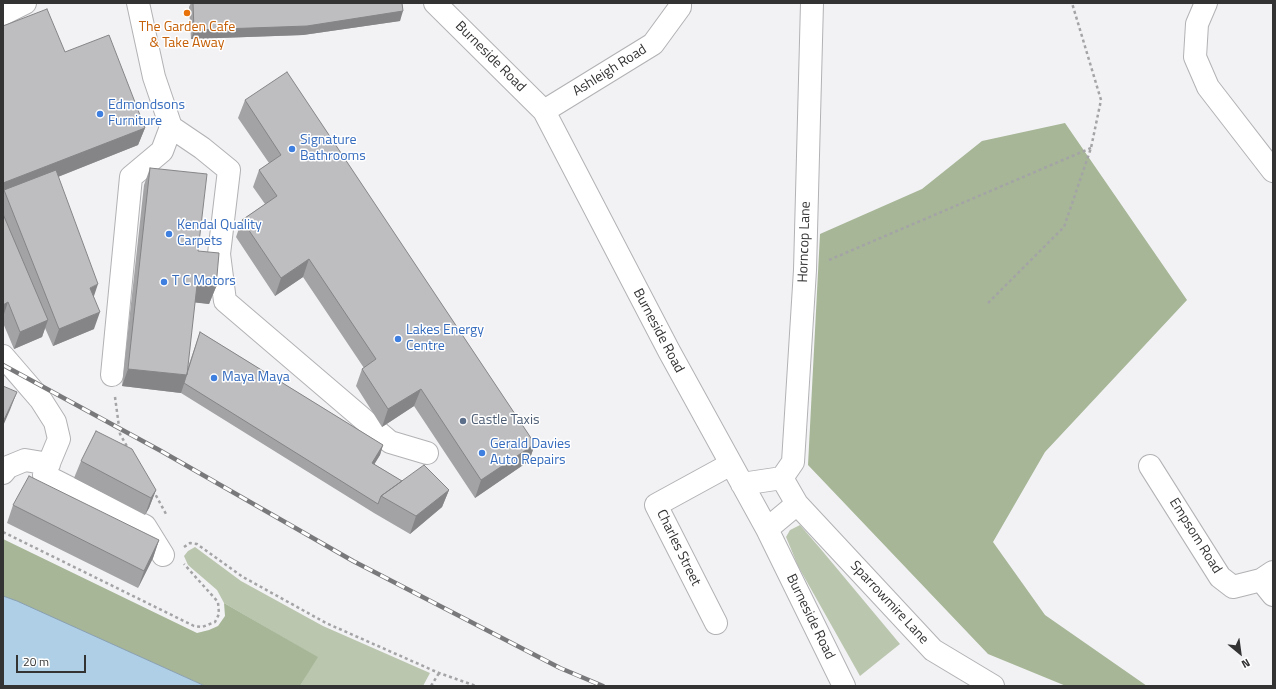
<!DOCTYPE html>
<style>
body{margin:0}
#map{position:relative;width:1276px;height:689px;overflow:hidden;background:#f2f2f5;font-family:"Titillium Web",sans-serif}
canvas{display:block}
.frame{position:absolute;inset:0;border:4px solid #333334;pointer-events:none}
.north{position:absolute;left:1220px;top:633px;width:40px;height:40px;-webkit-text-stroke:3px #fff;paint-order:stroke;rotate:151deg;font-size:11px;font-weight:700;line-height:16px;text-align:center;color:#333334}
.north::after{content:'';display:block;margin:auto;width:14px;height:18px;background:#333334;clip-path:polygon(50% 0,100% 100%,50% 72%,0 100%)}
.scale{position:absolute;left:16px;top:655px;width:70px;height:18px;box-sizing:border-box;border:2px solid #333334;border-top:0;padding-left:5px;font-size:12px;line-height:14px;white-space:nowrap;color:#333334;-webkit-text-stroke:3px #fff;paint-order:stroke}
</style>
<div id="map">
<canvas width="1276" height="689"></canvas>
<div class="frame"></div>
<div class="north">N</div>
<div class="scale">20 m</div>
</div>
<script>
const context = document.querySelector('canvas').getContext('2d');
context.lineJoin = 'round';
function fillPath(path, color) { context.fillStyle = color; context.fill(path, 'evenodd'); }
const poly = rows => new Path2D(rows.map(r => 'M' + r).join(''));
function stroke(path, color, width, dash) { context.strokeStyle = color; context.lineWidth = width; context.lineCap = dash ? 'butt' : 'round'; context.setLineDash(dash || []); context.stroke(path); }
function label(font, color, halo, rows, align = 'center') {
  context.font = font + ' "Titillium Web",sans-serif'; context.lineWidth = 3; context.setLineDash([]); context.textBaseline = 'middle'; context.strokeStyle = halo; context.fillStyle = color; for (const [text, x, y, turn = 0] of rows) {
    context.save(); context.translate(x, y); context.rotate((+turn || 0) * Math.PI / 180); context.textAlign = isNaN(turn) ? turn : align; if (halo) context.strokeText(text, 0, 0); context.fillText(text, 0, 0); context.restore();
  }
}
fillPath(poly([
 [800,525,819,547,900,644,860,676,798,566,786,537,790,530],
 [195,547,241,581,323,626,430,673,423,686,300,686,317,657,224,603,217,590,188,565,184,556,188,551]
]), '#bbc6af');
fillPath(poly([
 [1065,123,1187,300,1045,452,993,542,1045,615,1147,686,1066,686,988,654,808,465,820,234,922,189,982,141],
 [3,539,197,633,209,630,218,626,225,616,224,603,318,657,300,686,205,686,3,596]
]), '#a6b696');
const water = poly([
 [3,596,17,601,205,686,3,686,3,596]
]);
fillPath(water, '#afcfe6');
stroke(water, '#8aa0b1', 1);
const minor = poly([
 [435,3,544,111,669,351,767,529,844,686],
 [1206,3,1197,24,1195,57,1208,87,1273,171],
 [3,14,25,3],
 [544,111,653,44,680,7,680,3],
 [171,127,202,148,229,170,219,254,225,301,390,442,427,453],
 [3,356,41,400,55,422,59,439,44,475,145,526,163,555],
 [112,375,131,177,162,151,171,127,154,77,138,3],
 [1150,466,1220,577,1233,587,1261,580,1273,572],
 [3,473,8,467,25,460,49,464],
 [782,478,793,462,805,270,812,3],
 [742,484,782,478,797,504,933,650,993,686],
 [767,529,797,504],
 [1261,580,1273,595],
 [716,623,656,505,731,464]
]);
stroke(minor, '#b2b1b4', 24);
stroke(poly([
 [829,260,1091,148],
 [988,303,1064,227,1091,148,1101,100,1072,3],
 [115,397,120,434,129,450],
 [153,490,166,514],
 [3,532,194,626,202,627,215,622,219,614,218,602,184,564],
 [184,547,190,543,197,544,243,577,326,623,439,673,476,686],
 [431,686,439,673]
]), '#a4a4a6', 2.5, [3, 3]);
stroke(minor, '#fff', 22);
const rail = poly([
 [3,365,161,451,353,561,560,668,603,686]
]);
stroke(rail, '#79797b', 4.5);
stroke(rail, '#fff', 3, [9]);
fillPath(poly([
 [191,3,402,3,400,21,303,35,191,39,189,7],
 [3,26,65,52,145,128,138,145,58,177,94,297,94,329,53,346,45,328,42,337,14,349,3,323],
 [245,100,535,444,529,461,475,498,414,406,382,427,356,386,362,369,364,368,303,277,275,296,236,237,242,220,265,204,253,187,259,170,269,163,238,118],
 [150,168,198,251,216,287,209,304,195,302,187,370,200,332,383,445,380,455,374,464,402,481,449,490,442,507,410,534,374,513,181,393,122,386,144,185],
 [81,461,156,490,149,508,145,515,74,478],
 [13,505,159,540,153,558,138,588,7,523]
]), '#a3a3a5');
fillPath(poly([
 [403,11,400,21,303,35,191,39,194,30],
 [145,128,138,145,7,197,4,190,3,193,3,183],
 [309,259,303,277,275,296,281,278],
 [98,284,92,302,90,288],
 [197,285,216,287,209,304,190,302],
 [8,302,3,317,3,305],
 [100,312,94,329,53,346,59,329],
 [48,320,42,337,14,349,20,332],
 [128,369,187,375,181,393,122,386],
 [421,389,414,406,382,427,388,409],
 [17,392,10,410,3,426,3,422],
 [535,444,529,461,475,498,481,480],
 [383,445,380,455,369,473,372,463],
 [156,490,149,508,145,515,151,498],
 [449,490,442,507,410,534,416,516],
 [159,540,153,558,138,588,144,571]
]), '#858486');
const building = poly([
 [193,3,402,3,403,11,307,26,194,30,193,3],
 [47,9,65,52,109,35,145,128,3,183,3,26,47,9],
 [287,72,535,444,481,480,421,389,388,409,362,369,376,359,309,259,281,278,242,220,277,196,259,170,281,155,245,100,287,72],
 [150,168,207,174,198,251,219,253,216,287,197,285,187,375,128,369,150,168],
 [56,170,98,284,90,288,100,312,59,329,4,190,56,170],
 [3,214,48,320,20,332,8,302,3,305,3,214],
 [200,332,383,445,372,463,402,481,381,496,378,504,184,383,200,332],
 [3,386,17,392,3,422,3,386],
 [96,431,132,449,156,490,151,498,81,461,96,431],
 [424,465,449,490,416,516,381,496,424,465],
 [29,476,159,540,144,571,13,505,29,476]
]);
fillPath(building, '#bebdc0');
stroke(building, '#858486', 1);
for (const [x, y, r, color] of [
 [187,13,4,"#e8710a"],
 [100,114,4,"#3f7fe0"],
 [292,149,4,"#3f7fe0"],
 [169,234,4,"#3f7fe0"],
 [164,282,4,"#3f7fe0"],
 [398,339,4,"#3f7fe0"],
 [214,378,4,"#3f7fe0"],
 [463,421,4,"#5c6f8a"],
 [482,453,4,"#3f7fe0"]
]) { const dot = new Path2D(); dot.arc(x, y, r, 0, 2 * Math.PI); context.fillStyle = color; context.fill(dot); stroke(dot, '#fff', 1.5); }
label('14px', '#c56008', '#fff', [
 ["The Garden Cafe",187,28],
 ["& Take Away",187,44]
]);
label('14px', '#333334', '#fff', [
 ["Burneside Road",490,57,45],
 ["Ashleigh Road",610,71,-32],
 ["Horncop Lane",805,242,-88],
 ["Burneside Road",658,331,62],
 ["Empsom Road",1195,536,58],
 ["Charles Street",678,548,64],
 ["Sparrowmire Lane",889,603,47],
 ["Burneside Road",810,617,64]
]);
label('14px', '#366cbe', '#fff', [
 ["Edmondsons",108,106],
 ["Furniture",108,122],
 ["Signature",300,141],
 ["Bathrooms",300,157],
 ["Kendal Quality",177,226],
 ["Carpets",177,242],
 ["T C Motors",172,282],
 ["Lakes Energy",406,331],
 ["Centre",406,347],
 ["Maya Maya",222,378],
 ["Gerald Davies",490,445],
 ["Auto Repairs",490,461]
], 'left');
label('14px', '#4e5e75', '#fff', [
 ["Castle Taxis",471,421]
], 'left');
</script>
